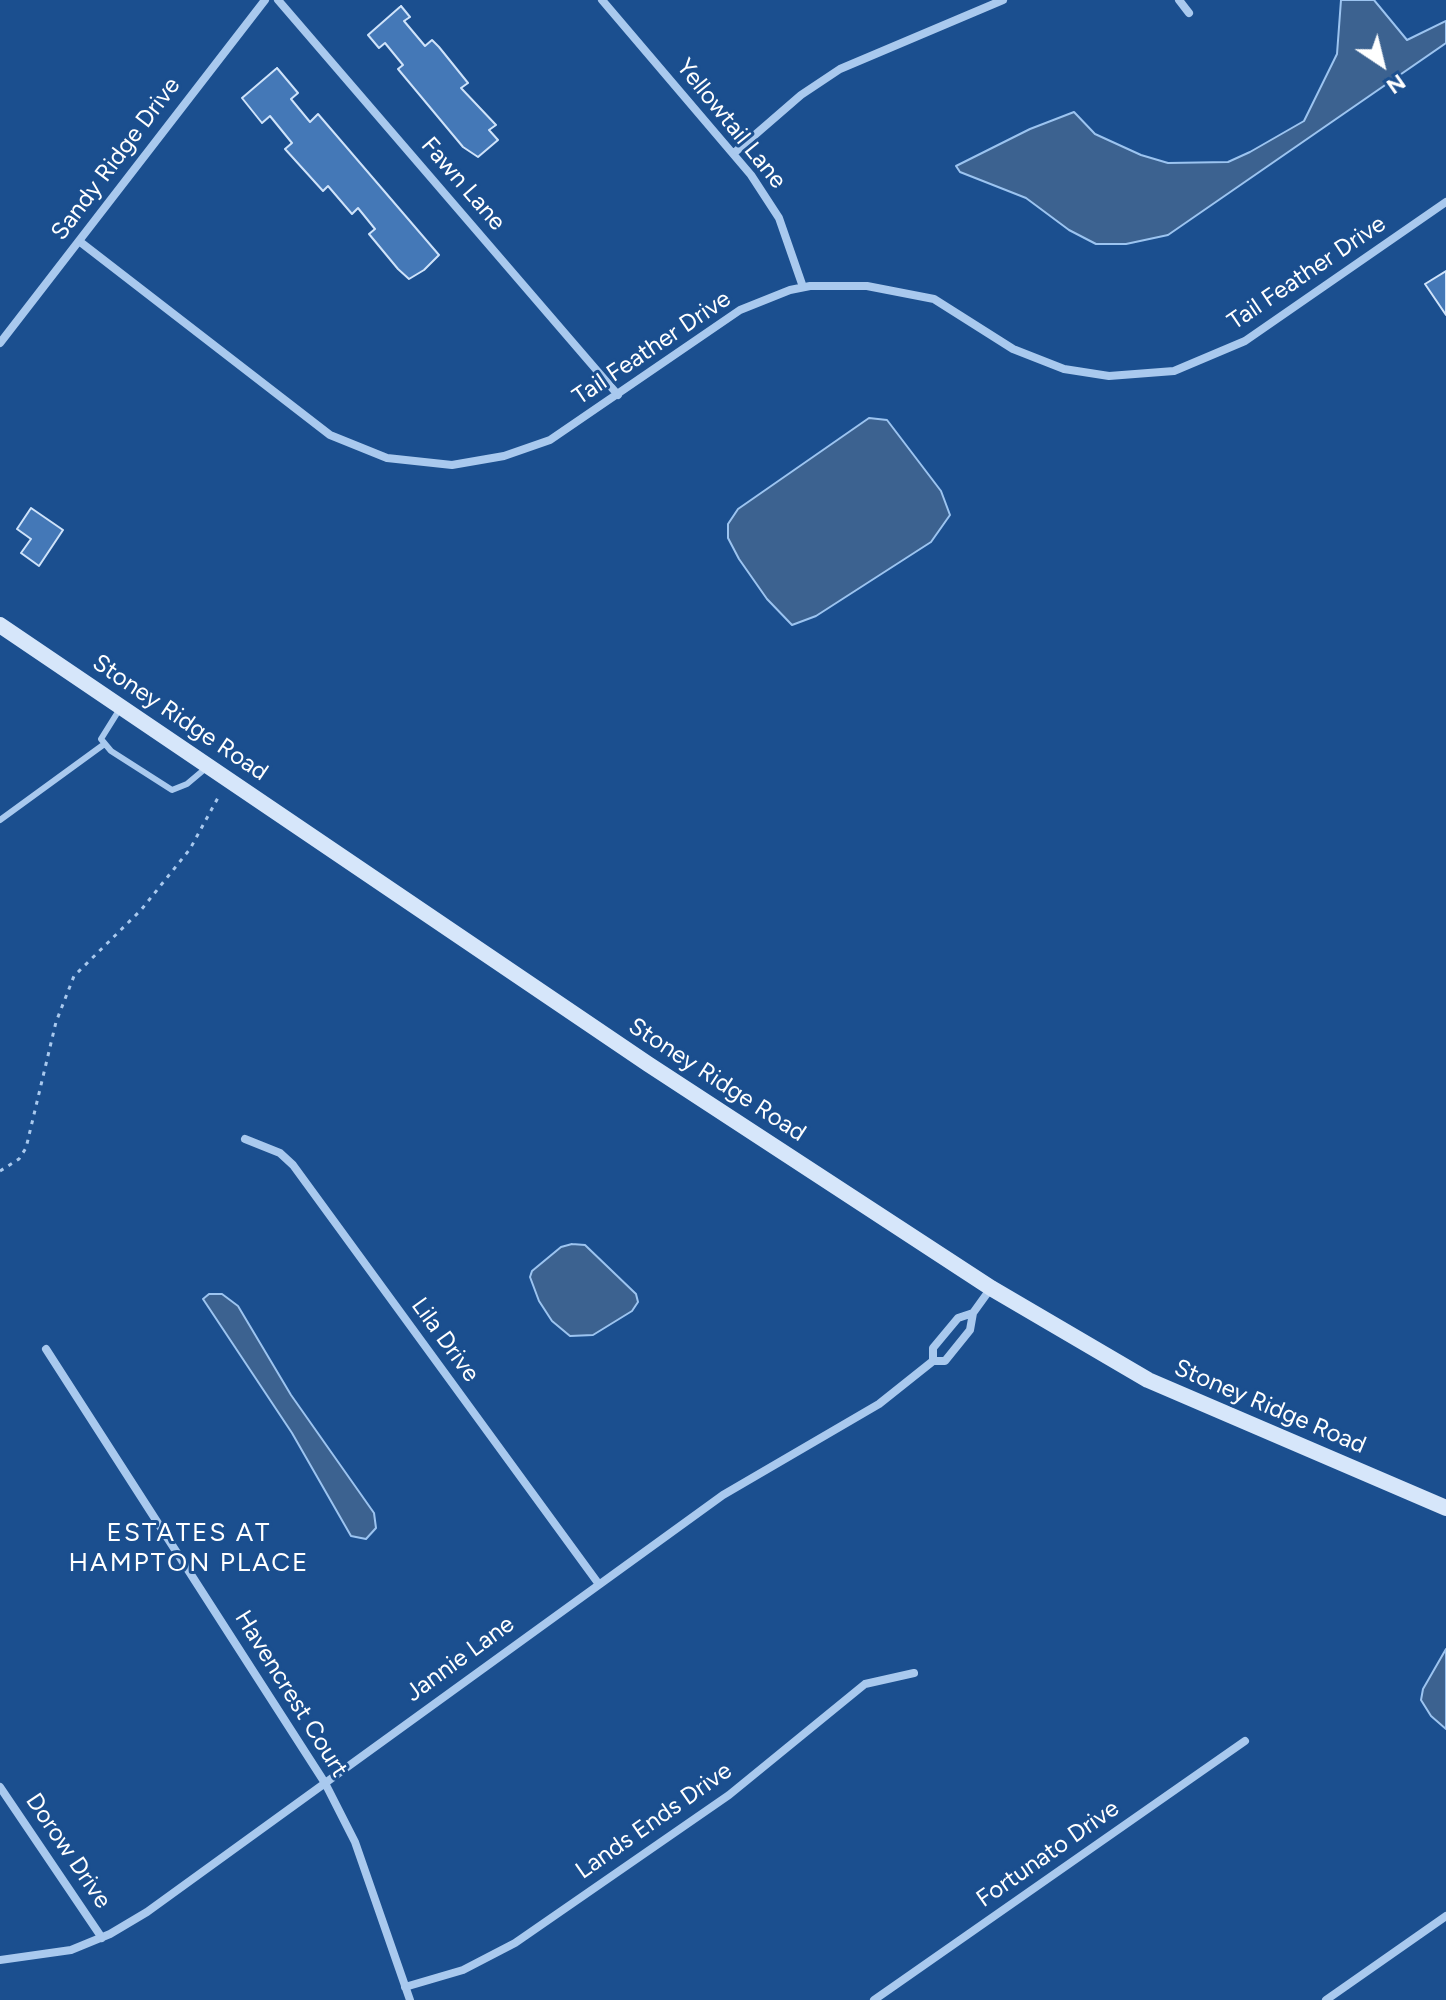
<!DOCTYPE html>
<style>
body{margin:0}
#map{position:relative;width:1446px;height:2000px;overflow:hidden;background:#1b4f8f;font-family:Figtree,sans-serif}
canvas{display:block}
.north{position:absolute;left:1342px;top:24px;width:80px;height:80px;-webkit-text-stroke:6px #1b4f8f;paint-order:stroke;rotate:145deg;font-size:22px;font-weight:700;line-height:32px;text-align:center;color:#fff}
.north::after{content:'';display:block;margin:auto;width:28px;height:36px;background:#fff;clip-path:polygon(50% 0,100% 100%,50% 72%,0 100%)}
</style>
<div id="map">
<canvas width="1446" height="2000"></canvas>
<div class="north">N</div>
</div>
<script>
const context = document.querySelector('canvas').getContext('2d');
context.lineJoin = 'round';
function fillPath(path, color) { context.fillStyle = color; context.fill(path, 'evenodd'); }
const poly = rows => new Path2D(rows.map(r => 'M' + r).join(''));
function stroke(path, color, width, dash) { context.strokeStyle = color; context.lineWidth = width; context.lineCap = dash ? 'butt' : 'round'; context.setLineDash(dash || []); context.stroke(path); }
function label(font, color, halo, rows, align = 'center') {
  context.font = font + ' Figtree,sans-serif'; context.lineWidth = 6; context.setLineDash([]); context.textBaseline = 'middle'; context.strokeStyle = halo; context.fillStyle = color; for (const [text, x, y, turn = 0] of rows) {
    context.save(); context.translate(x, y); context.rotate((+turn || 0) * Math.PI / 180); context.textAlign = isNaN(turn) ? turn : align; if (halo) context.strokeText(text, 0, 0); context.fillText(text, 0, 0); context.restore();
  }
}
const water = poly([
 [1341,0,1374,0,1407,40,1446,21,1446,43,1168,235,1126,244,1096,244,1069,230,1026,198,960,172,956,166,1030,129,1074,112,1095,134,1141,155,1168,163,1228,162,1250,152,1304,121,1337,54,1341,0],
 [869,418,887,420,941,491,950,515,931,542,816,616,792,625,767,599,739,559,728,538,728,524,738,509,869,418],
 [572,1244,585,1245,636,1294,638,1302,632,1311,593,1335,570,1336,552,1321,539,1301,530,1277,532,1271,561,1247,572,1244],
 [209,1294,222,1294,238,1306,291,1395,374,1513,376,1528,366,1539,351,1536,292,1433,203,1299,209,1294],
 [1446,1649,1446,1729,1431,1716,1421,1700,1423,1689,1446,1649]
]);
fillPath(water, '#3c6290');
stroke(water, '#9cc4f0', 2);
const building = poly([
 [401,6,410,17,404,21,425,46,432,40,439,47,468,83,461,88,496,125,489,130,498,140,478,157,463,147,398,69,403,65,385,43,379,48,368,35,401,6],
 [277,68,298,93,291,99,310,122,318,114,439,255,424,270,409,279,398,269,369,234,375,229,358,208,352,214,328,186,323,191,285,149,292,143,270,116,262,123,242,98,277,68],
 [1446,271,1446,315,1425,284,1446,271],
 [31,508,63,530,39,566,21,553,31,539,17,529,31,508]
]);
fillPath(building, '#4478b7');
stroke(building, '#cfe3fa', 2);
stroke(poly([
 [0,1171,19,1159,26,1148,56,1022,74,976,141,910,190,849,220,794]
]), '#a9c9ee', 3, [4, 6]);
stroke(poly([
 [121,707,101,739,111,751,172,790,187,784,206,768],
 [0,820,103,745]
]), '#a9c9ee', 6);
stroke(poly([
 [278,0,618,395],
 [602,0,751,175,779,218,803,287],
 [1179,0,1189,13],
 [734,153,801,95,840,69,1003,0],
 [79,241,330,435,387,458,452,465,504,456,550,440,740,310,790,290,810,286,867,286,934,299,1013,349,1064,369,1109,376,1174,371,1245,341,1446,202],
 [0,343,265,0],
 [245,1139,280,1153,293,1165,598,1583],
 [46,1349,325,1783,355,1842,410,2000],
 [933,1361,933,1348,958,1318,973,1313],
 [0,1787,102,1938],
 [0,1960,71,1950,110,1934,147,1912,723,1495,879,1404,933,1361,945,1361,970,1330,973,1313,991,1288],
 [405,1987,463,1970,515,1943,729,1795,865,1684,914,1673],
 [874,2000,1245,1741],
 [1326,2000,1446,1916]
]), '#a9c9ee', 8);
stroke(poly([
 [0,625,648,1064,991,1288,1148,1380,1446,1508]
]), '#d6e6fa', 16);
label('24px', '#fff', '#1b4f8f', [
 ["Yellowtail Lane",731,124,51],
 ["Sandy Ridge Drive",116,159,-53],
 ["Fawn Lane",463,184,49],
 ["Tail Feather Drive",1307,273,-34],
 ["Tail Feather Drive",652,348,-34],
 ["Stoney Ridge Road",180,718,34],
 ["Stoney Ridge Road",717,1080,33],
 ["Lila Drive",445,1340,54],
 ["Stoney Ridge Road",1270,1407,23],
 ["Jannie Lane",460,1659,-36],
 ["Havencrest Court",291,1694,58],
 ["Lands Ends Drive",654,1821,-35],
 ["Dorow Drive",68,1851,56],
 ["Fortunato Drive",1048,1854,-35]
]);
context.letterSpacing = '2px';
label('26px', '#fff', '#1b4f8f', [
 ["ESTATES AT",189,1533],
 ["HAMPTON PLACE",189,1563]
]);
context.letterSpacing = '0px';
</script>
